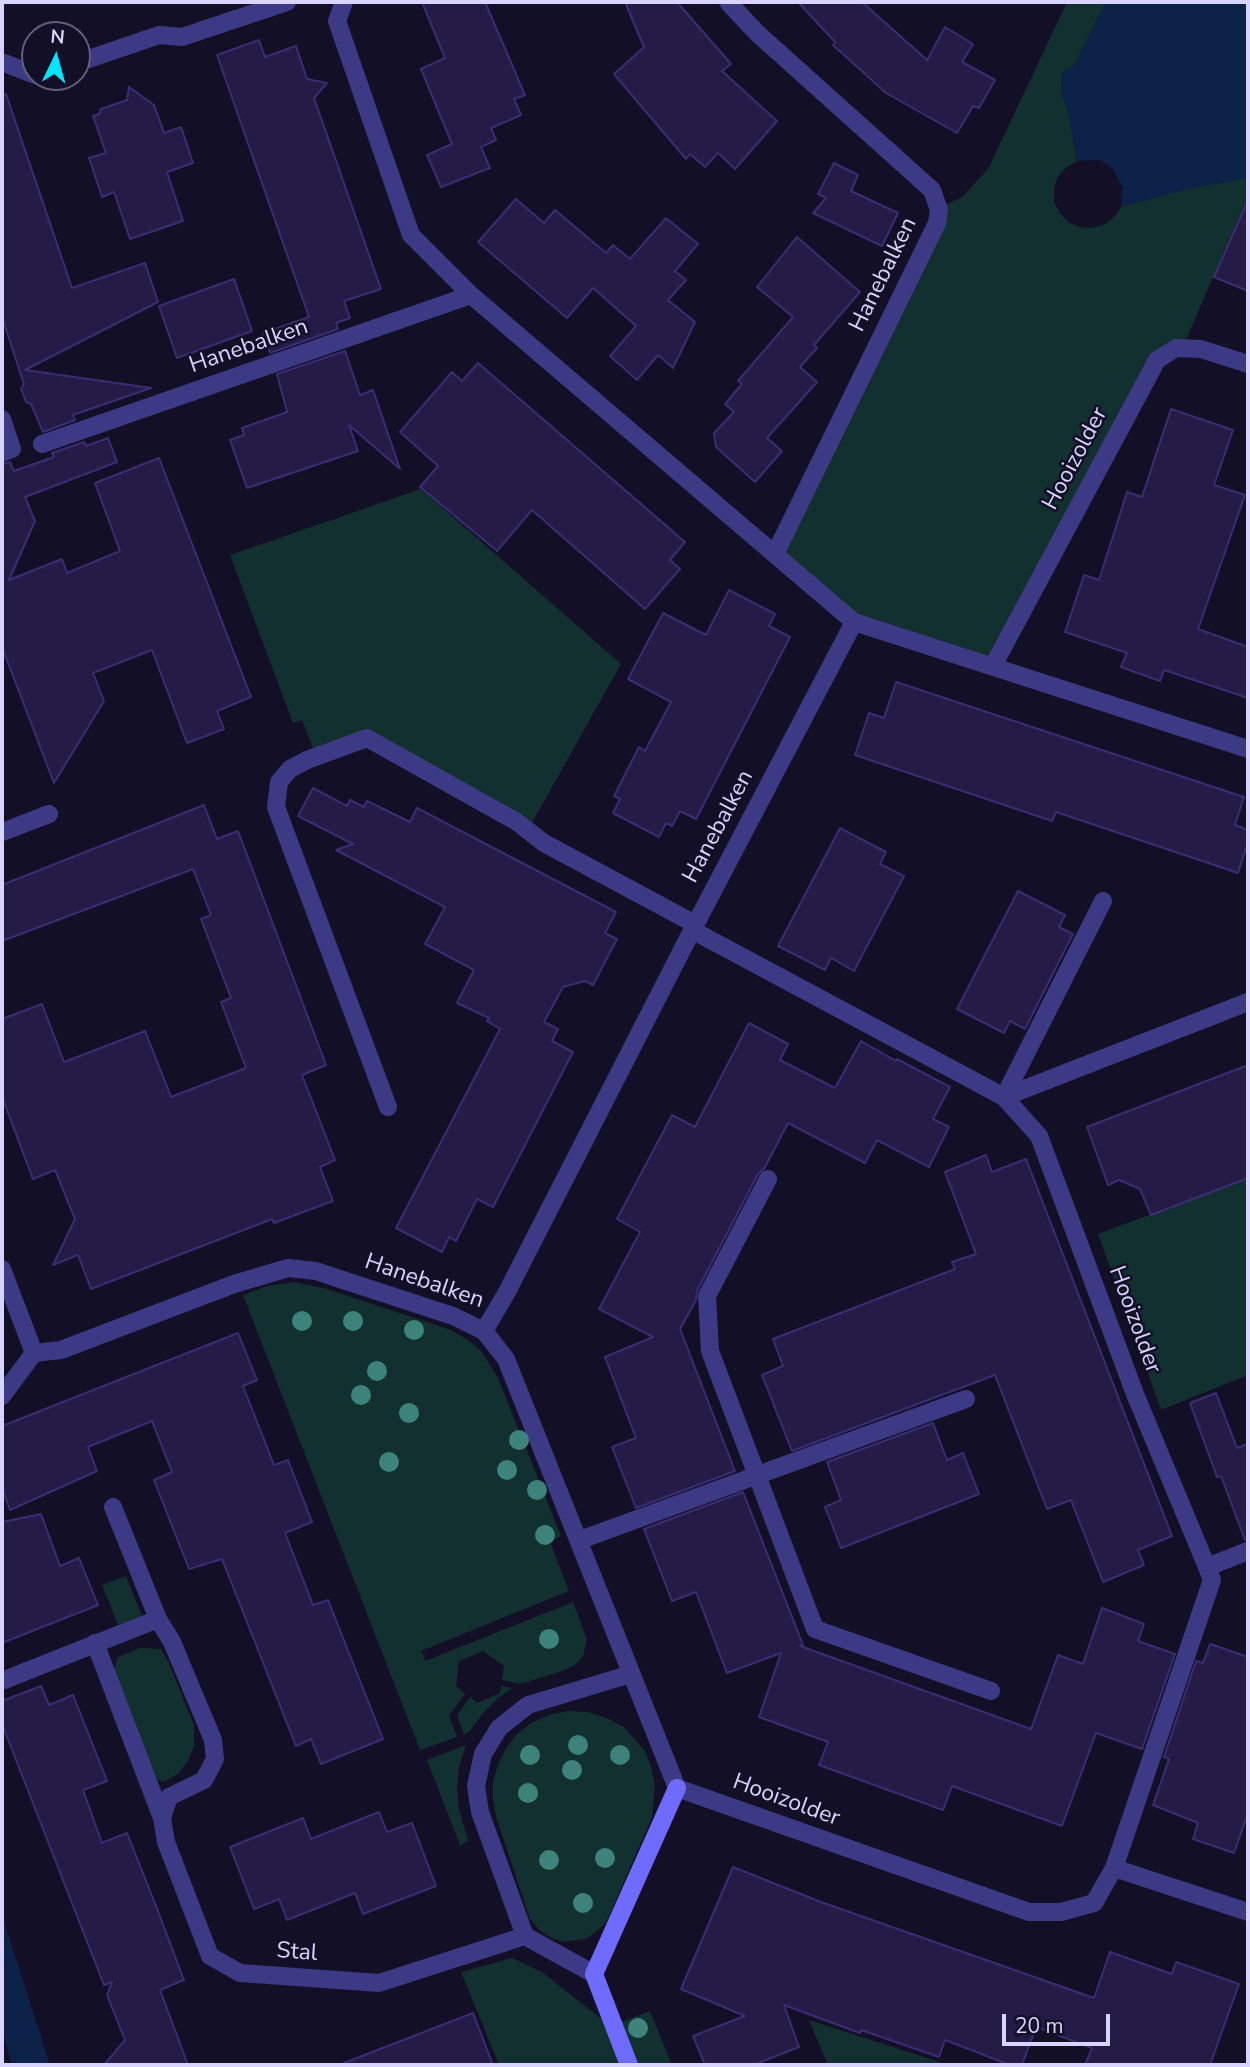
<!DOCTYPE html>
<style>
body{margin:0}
#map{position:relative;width:1250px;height:2067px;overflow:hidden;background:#130f26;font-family:"Nunito Sans",sans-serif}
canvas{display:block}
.frame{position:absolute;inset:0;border:4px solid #d9d4ff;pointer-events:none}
.north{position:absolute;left:21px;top:21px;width:70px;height:70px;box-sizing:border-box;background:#130f26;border:2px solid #625e7d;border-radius:50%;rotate:5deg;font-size:19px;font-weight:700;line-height:28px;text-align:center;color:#d9d4ff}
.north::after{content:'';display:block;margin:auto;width:24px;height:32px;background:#00e5ff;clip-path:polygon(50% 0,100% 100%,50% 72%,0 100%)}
.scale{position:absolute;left:1002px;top:2014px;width:108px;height:32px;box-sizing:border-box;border:4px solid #d9d4ff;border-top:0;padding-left:9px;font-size:21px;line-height:24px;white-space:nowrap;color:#d9d4ff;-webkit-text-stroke:5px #130f26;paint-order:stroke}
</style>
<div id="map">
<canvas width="1250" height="2067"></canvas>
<div class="frame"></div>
<div class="north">N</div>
<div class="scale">20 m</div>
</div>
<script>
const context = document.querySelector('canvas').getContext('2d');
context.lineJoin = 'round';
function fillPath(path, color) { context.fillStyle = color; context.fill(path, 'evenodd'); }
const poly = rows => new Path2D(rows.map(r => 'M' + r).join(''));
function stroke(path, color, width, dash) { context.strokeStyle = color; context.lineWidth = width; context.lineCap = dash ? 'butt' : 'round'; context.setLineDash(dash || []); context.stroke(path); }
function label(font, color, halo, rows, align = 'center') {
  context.font = font + ' "Nunito Sans",sans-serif'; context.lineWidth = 5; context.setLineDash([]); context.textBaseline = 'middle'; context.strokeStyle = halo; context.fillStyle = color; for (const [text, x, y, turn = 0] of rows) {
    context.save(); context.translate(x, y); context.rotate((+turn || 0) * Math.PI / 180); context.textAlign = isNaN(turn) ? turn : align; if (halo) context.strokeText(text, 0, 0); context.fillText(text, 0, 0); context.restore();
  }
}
fillPath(poly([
 [1067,2,1106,2,1061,93,1069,114,1077,161,1064,169,1057,178,1054,190,1054,202,1060,213,1068,222,1080,227,1092,228,1105,224,1115,216,1121,207,1188,188,1248,178,1248,196,1183,347,1157,360,993,666,854,622,778,551,938,209,962,197,988,169],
 [421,489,621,664,528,830,367,738,316,757,302,720,293,723,230,555],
 [1248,1178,1248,1375,1161,1410,1098,1234],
 [295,1282,327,1289,451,1330,468,1340,482,1352,498,1378,561,1536,550,1542,569,1591,421,1651,425,1661,573,1602,587,1640,583,1656,575,1665,565,1670,521,1684,502,1680,504,1666,483,1651,459,1661,456,1686,465,1694,449,1716,457,1737,420,1750,243,1295,267,1286],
 [126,1576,142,1616,118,1625,102,1585],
 [140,1648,161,1649,168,1661,194,1725,194,1746,188,1761,178,1774,163,1782,155,1778,113,1672,118,1657],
 [501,1686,512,1688,497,1699,482,1714,469,1732,464,1734,457,1715,470,1697,477,1703,500,1693],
 [568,1711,588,1712,607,1718,624,1727,645,1751,651,1766,655,1786,652,1817,606,1923,588,1938,565,1942,551,1938,539,1930,530,1919,496,1817,493,1800,493,1782,498,1765,505,1750,516,1735,531,1723,549,1715],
 [466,1745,459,1767,457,1789,459,1810,468,1840,462,1845,460,1845,427,1760],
 [512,1958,542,1972,613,2028,613,2025,650,2011,672,2065,499,2065,461,1972],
 [809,2020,949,2065,828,2065]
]), '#12302f');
fillPath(poly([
 [1106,2,1248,2,1248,178,1188,189,1121,207,1123,188,1112,167,1099,160,1077,161,1069,114,1061,93,1062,73,1075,64],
 [2,1915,50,2065,12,2065,2,2030]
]), '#0c2248');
const building = poly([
 [422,2,485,2,525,95,514,99,521,115,491,128,496,140,481,147,490,168,441,187,427,155,452,144,421,69,445,58,422,2],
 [625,2,677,2,731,64,722,71,777,121,735,169,718,153,705,167,690,154,686,159,614,74,644,47,625,2],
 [798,2,862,2,927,60,945,27,973,44,962,62,995,80,979,108,973,106,957,133,886,93,833,45,835,42,798,2],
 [259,40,265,57,296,46,307,79,327,83,314,98,381,289,344,301,350,318,336,323,338,329,270,353,263,333,309,317,217,55,259,40],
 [129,87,154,105,164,133,181,127,193,163,167,172,183,221,130,239,114,192,102,197,89,158,106,153,93,116,99,114,101,109,127,100,129,87],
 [6,94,72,288,145,263,158,302,25,370,151,388,73,415,75,420,43,432,31,404,26,402,21,389,24,384,2,317,2,95,6,94],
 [834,163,858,175,851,191,898,213,882,246,813,213,826,198,818,194,834,163],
 [516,199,544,223,555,210,606,253,613,245,630,259,666,218,698,244,675,271,686,280,668,300,695,322,673,368,658,355,637,380,610,356,636,326,593,288,567,318,478,242,516,199],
 [1248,200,1248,291,1214,277,1248,200],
 [797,237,860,292,814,345,817,348,800,367,817,382,767,438,782,451,755,482,716,447,714,433,734,412,725,404,742,384,738,381,793,317,757,287,797,237],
 [234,279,252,331,177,358,159,306,234,279],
 [345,351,360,395,373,390,400,469,349,425,358,451,247,488,230,440,244,435,242,428,287,412,277,374,345,351],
 [478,363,685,542,670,560,680,569,645,609,532,510,497,551,420,487,438,466,400,432,452,372,462,381,478,363],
 [1171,409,1233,430,1214,485,1245,495,1198,629,1248,647,1248,698,1164,670,1160,681,1121,667,1127,653,1065,632,1084,575,1099,580,1127,492,1142,497,1171,409],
 [108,438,117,462,25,497,35,521,9,580,62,559,67,573,120,551,95,483,159,458,251,697,217,711,224,729,187,743,152,650,93,673,104,701,54,783,2,647,2,464,10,462,14,471,54,457,52,453,84,442,86,446,108,438],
 [729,590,775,614,769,626,790,637,696,819,680,811,672,826,666,823,659,837,613,813,620,799,614,796,639,747,645,751,671,702,628,679,663,613,706,635,729,590],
 [896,682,1244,797,1235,825,1248,830,1248,842,1238,873,1056,812,1052,821,855,755,869,713,884,718,896,682],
 [313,788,347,806,350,800,364,807,367,801,410,822,417,808,616,912,605,933,617,939,593,985,585,981,563,987,544,1022,558,1029,552,1041,573,1052,493,1207,477,1199,456,1241,449,1237,442,1252,396,1228,500,1029,487,1021,489,1018,457,1003,474,970,425,944,445,907,336,850,353,844,298,816,313,788],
 [204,805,217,839,238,831,326,1065,302,1075,335,1160,320,1167,333,1201,274,1223,272,1219,91,1289,78,1255,53,1265,75,1219,55,1170,33,1179,2,1097,2,1019,42,1004,64,1062,145,1031,171,1097,246,1068,221,1002,231,998,201,919,211,915,193,869,2,941,2,885,204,805],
 [840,828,886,852,880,864,904,876,854,971,831,958,825,970,778,946,840,828],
 [1018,891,1065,915,1059,927,1073,934,1025,1029,1010,1021,1004,1033,957,1009,1018,891],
 [749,1023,788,1044,780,1060,835,1088,861,1041,896,1061,897,1059,950,1087,933,1119,949,1127,929,1167,877,1140,865,1163,788,1123,764,1169,758,1174,697,1291,696,1300,680,1329,735,1471,636,1508,612,1447,636,1438,605,1357,653,1337,599,1309,640,1232,617,1219,672,1115,695,1127,749,1023],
 [1248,1065,1248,1178,1151,1215,1140,1189,1119,1180,1108,1185,1087,1127,1248,1065],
 [986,1155,992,1172,1026,1159,1172,1536,1138,1550,1144,1565,1103,1582,1071,1500,1047,1509,995,1375,792,1451,762,1375,783,1366,773,1339,955,1269,952,1262,976,1254,945,1172,986,1155],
 [238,1333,257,1380,243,1386,274,1465,288,1460,312,1522,285,1533,313,1605,328,1600,383,1739,321,1764,311,1739,296,1746,222,1559,189,1569,154,1480,172,1472,152,1421,88,1447,97,1471,10,1510,2,1488,2,1426,238,1333],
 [1216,1393,1237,1448,1248,1444,1248,1540,1245,1540,1221,1476,1217,1477,1190,1403,1216,1393],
 [933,1423,947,1460,963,1453,979,1494,841,1548,825,1507,841,1500,827,1462,933,1423],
 [743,1492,803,1645,800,1646,1031,1729,1058,1655,1083,1664,1102,1608,1144,1624,1138,1641,1175,1654,1142,1749,1096,1733,1062,1826,952,1786,943,1810,819,1765,828,1742,759,1717,781,1653,727,1673,696,1592,672,1601,644,1529,743,1492],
 [41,1514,60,1566,79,1558,98,1605,2,1643,2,1522,41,1514],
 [1210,1644,1248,1657,1248,1813,1234,1853,1193,1839,1198,1823,1153,1805,1169,1759,1164,1757,1196,1661,1203,1663,1210,1644],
 [41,1686,49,1705,73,1695,107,1781,83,1790,102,1843,127,1833,156,1906,184,1980,160,1990,188,2065,104,2065,125,2040,107,1995,112,1982,104,1985,2,1724,2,1701,41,1686],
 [379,1812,387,1832,412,1823,436,1886,363,1914,355,1893,287,1920,279,1899,254,1909,230,1847,303,1818,311,1839,379,1812],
 [733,1867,821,1902,1094,1998,1110,1952,1172,1974,1176,1962,1239,1984,1210,2065,1085,2065,1092,2048,1036,2027,1022,2065,1010,2065,945,2040,939,2057,861,2030,860,2033,784,2005,799,2047,753,2065,705,2065,693,2036,745,2016,681,1989,733,1867],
 [473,2013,493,2065,344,2065,344,2063,473,2013]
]);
fillPath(building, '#241b47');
stroke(building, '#3b2d73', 2);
stroke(poly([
 [344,2,337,21,411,235,471,295,854,622,1248,749],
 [728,2,757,33,932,190,939,210,937,223,775,554],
 [2,62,35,75],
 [77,63,159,35,182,37,287,2],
 [2,419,12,449,2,453],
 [42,444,471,295],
 [993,666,1157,360,1176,348,1201,349,1248,364],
 [2,832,49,814],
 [1103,901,1004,1097,1039,1136,1135,1394,1207,1567],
 [692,930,1004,1097,1248,1002],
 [388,1107,276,807,279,782,290,769,307,760,367,738,517,822,544,843,695,924],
 [768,1179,707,1296,710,1351,815,1629,991,1691],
 [2,1269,34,1353],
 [484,1331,507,1292,682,950,854,622],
 [2,1396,34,1353,61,1350,234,1284,288,1268,316,1271,343,1280,453,1316,484,1331,506,1359,677,1788,1029,1912,1061,1912,1094,1903,1114,1868,1212,1580,1207,1567,1248,1551],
 [113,1507,158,1619,172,1642,213,1740,215,1759,204,1780,169,1797,162,1818,166,1842,210,1956,240,1973,379,1983,525,1936,480,1812,476,1786,483,1754,499,1728,528,1705,631,1674],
 [580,1540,966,1399],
 [95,1643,162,1818],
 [2,1681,158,1619],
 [1114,1868,1248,1912],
 [525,1936,594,1974]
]), '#3d3a85', 18);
stroke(poly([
 [629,2065,594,1974,677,1788]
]), '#6f6bff', 18);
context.fillStyle = '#3d827b';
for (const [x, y] of [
 [302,1321],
 [353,1321],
 [414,1330],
 [377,1371],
 [361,1395],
 [409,1413],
 [519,1440],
 [389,1462],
 [507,1470],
 [537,1490],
 [545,1535],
 [549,1639],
 [578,1745],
 [530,1755],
 [620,1755],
 [572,1770],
 [528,1793],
 [605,1858],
 [549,1860],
 [583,1903],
 [638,2028]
]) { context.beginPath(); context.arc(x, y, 10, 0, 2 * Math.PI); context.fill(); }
label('23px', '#d9d4ff', '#130f26', [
 ["Hanebalken",884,275,-64],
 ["Hanebalken",249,347,-19],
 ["Hooizolder",1076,459,-62],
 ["Hanebalken",719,827,-62],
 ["Hanebalken",424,1282,19],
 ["Hooizolder",1134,1320,70],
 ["Hooizolder",786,1801,20],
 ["Stal",297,1953,4]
]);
</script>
